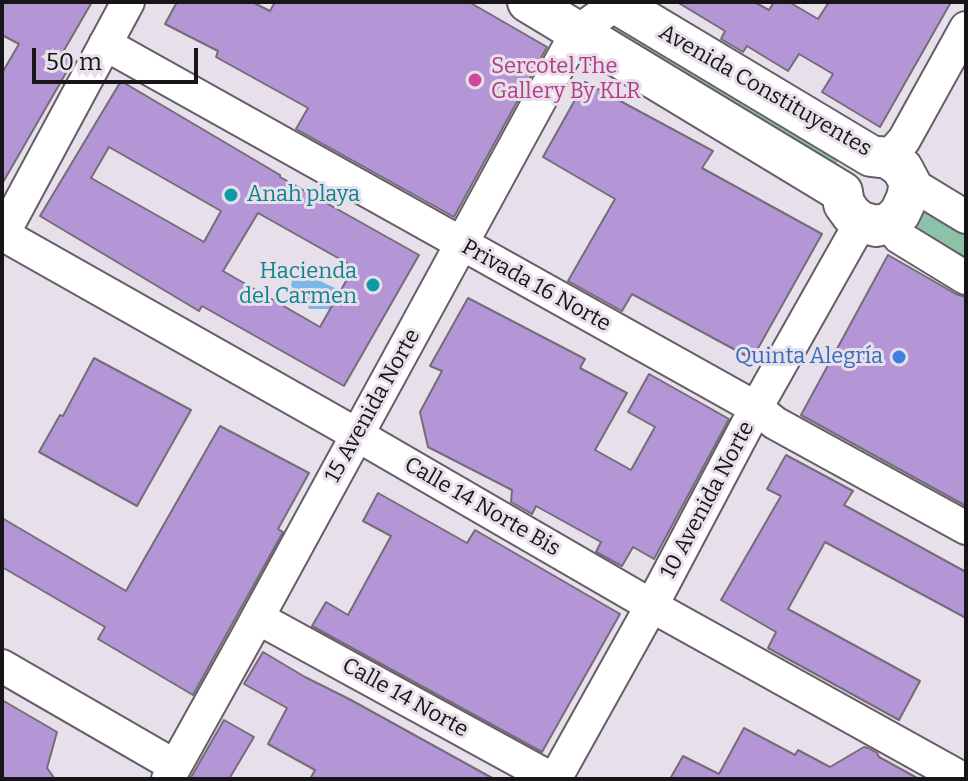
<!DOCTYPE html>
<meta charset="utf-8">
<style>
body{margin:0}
#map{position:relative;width:968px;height:781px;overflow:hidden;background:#e7dfe9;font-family:Bitter,serif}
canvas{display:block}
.frame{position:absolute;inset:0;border:4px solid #181518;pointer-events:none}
.scale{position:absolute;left:32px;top:48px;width:166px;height:36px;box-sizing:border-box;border:4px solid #181518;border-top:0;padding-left:10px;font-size:24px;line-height:28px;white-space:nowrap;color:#181518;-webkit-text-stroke:6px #e7dfe9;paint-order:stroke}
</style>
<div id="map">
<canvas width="968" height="781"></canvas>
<div class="frame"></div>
<div class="scale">50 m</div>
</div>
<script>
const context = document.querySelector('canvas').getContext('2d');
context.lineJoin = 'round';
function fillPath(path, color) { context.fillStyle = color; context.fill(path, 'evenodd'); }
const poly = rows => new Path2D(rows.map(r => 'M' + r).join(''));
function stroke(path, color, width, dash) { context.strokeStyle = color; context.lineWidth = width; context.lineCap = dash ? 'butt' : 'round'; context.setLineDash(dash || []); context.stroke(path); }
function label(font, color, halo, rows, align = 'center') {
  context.font = font + ' Bitter,serif'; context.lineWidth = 6; context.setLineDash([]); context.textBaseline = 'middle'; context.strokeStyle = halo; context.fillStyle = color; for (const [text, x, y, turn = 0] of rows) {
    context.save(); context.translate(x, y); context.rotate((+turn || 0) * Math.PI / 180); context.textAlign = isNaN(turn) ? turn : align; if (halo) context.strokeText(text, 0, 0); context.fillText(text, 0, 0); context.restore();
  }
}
fillPath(poly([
 [612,23,837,155,837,165,830,168,616,39],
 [919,208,931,209,966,229,966,259,917,230,914,218]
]), '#8cc2a7');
fillPath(poly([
 [307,271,316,279,335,288,339,294,330,309,309,309,306,301,295,292,291,285,293,278,298,272]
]), '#7bb8ea');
const building = poly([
 [2,2,92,2,63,52,74,59,2,184,2,73,19,44,2,35,2,2],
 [177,2,252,2,270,11,275,2,469,2,547,47,454,217,296,129,308,108,216,57,218,51,165,24,177,2],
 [677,2,754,2,769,10,774,2,789,2,818,19,829,2,951,2,880,127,822,92,833,74,799,54,788,71,747,46,743,52,721,39,725,31,677,2],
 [121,81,280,175,280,177,419,255,344,386,202,306,199,311,40,216,121,81],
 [109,147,221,211,204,242,91,178,109,147],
 [258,213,354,267,320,327,223,271,258,213],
 [585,82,713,151,702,168,822,234,752,359,632,294,622,311,568,281,615,199,543,157,585,82],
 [888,255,956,294,966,297,966,506,801,415,888,255],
 [468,298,585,359,580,368,627,393,595,450,631,470,655,427,628,412,649,374,729,419,654,559,633,547,622,566,596,552,601,542,536,506,532,514,527,511,511,502,512,490,428,447,420,412,442,371,430,366,468,298],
 [94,358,191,410,137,506,39,452,60,415,63,416,94,358],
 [220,426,309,473,278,529,283,532,193,695,98,639,105,627,2,567,2,518,126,591,220,426],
 [786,455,853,491,844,505,966,572,966,618,825,542,788,609,920,681,899,720,768,648,776,632,721,600,781,496,767,489,786,455],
 [378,493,467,543,475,530,620,614,542,752,312,626,326,602,348,615,391,536,363,521,378,493],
 [263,652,305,677,351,700,494,779,310,779,315,770,268,744,287,708,244,684,263,652],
 [2,700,57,732,47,768,55,779,2,779,2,700],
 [224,720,254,737,229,779,190,779,224,720],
 [744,728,795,755,798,750,830,767,864,747,868,748,877,753,879,757,919,779,670,779,683,756,719,774,744,728]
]);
fillPath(building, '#b496d6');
stroke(building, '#726e78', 2);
const minor = poly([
 [105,44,756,408,775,423,966,528],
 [888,158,904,140,966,28],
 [910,183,966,217],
 [890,223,899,237,966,278],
 [2,234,340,425,666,614,963,779],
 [2,236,128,2],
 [258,618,552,779],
 [2,666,175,766],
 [168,779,247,637,577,32,619,2],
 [555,779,652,605,756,408,861,222]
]);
const major = poly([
 [528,2,842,192,844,204,852,215,861,222,876,226,890,223,900,213,907,198,910,183,902,168,894,162,888,158,871,156,614,2]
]);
stroke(minor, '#655e66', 36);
stroke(major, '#655e66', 44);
stroke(minor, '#fff', 32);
stroke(major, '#fff', 40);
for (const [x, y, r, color] of [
 [475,80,8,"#d1479c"],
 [231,195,8,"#0f9aa8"],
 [373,285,8,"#0f9aa8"],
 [899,357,8,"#3f7fe0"]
]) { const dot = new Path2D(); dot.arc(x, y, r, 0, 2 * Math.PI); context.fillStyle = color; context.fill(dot); stroke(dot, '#e7dfe9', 3); }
label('22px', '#b23c85', '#e7dfe9', [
 ["Sercotel The",491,67],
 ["Gallery By KLR",491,92]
], 'left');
label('22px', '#181518', '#e7dfe9', [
 ["Avenida Constituyentes",765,91,30],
 ["Privada 16 Norte",536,286,29],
 ["15 Avenida Norte",373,406,-61],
 ["10 Avenida Norte",708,500,-62],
 ["Calle 14 Norte Bis",482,507,30],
 ["Calle 14 Norte",405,698,29]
]);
label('22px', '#0d838f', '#e7dfe9', [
 ["Anah playa",247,195],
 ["Hacienda",357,272,"right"],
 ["del Carmen",357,297,"right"]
], 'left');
label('22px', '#366cbe', '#e7dfe9', [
 ["Quinta Alegría",883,357]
], 'right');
</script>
